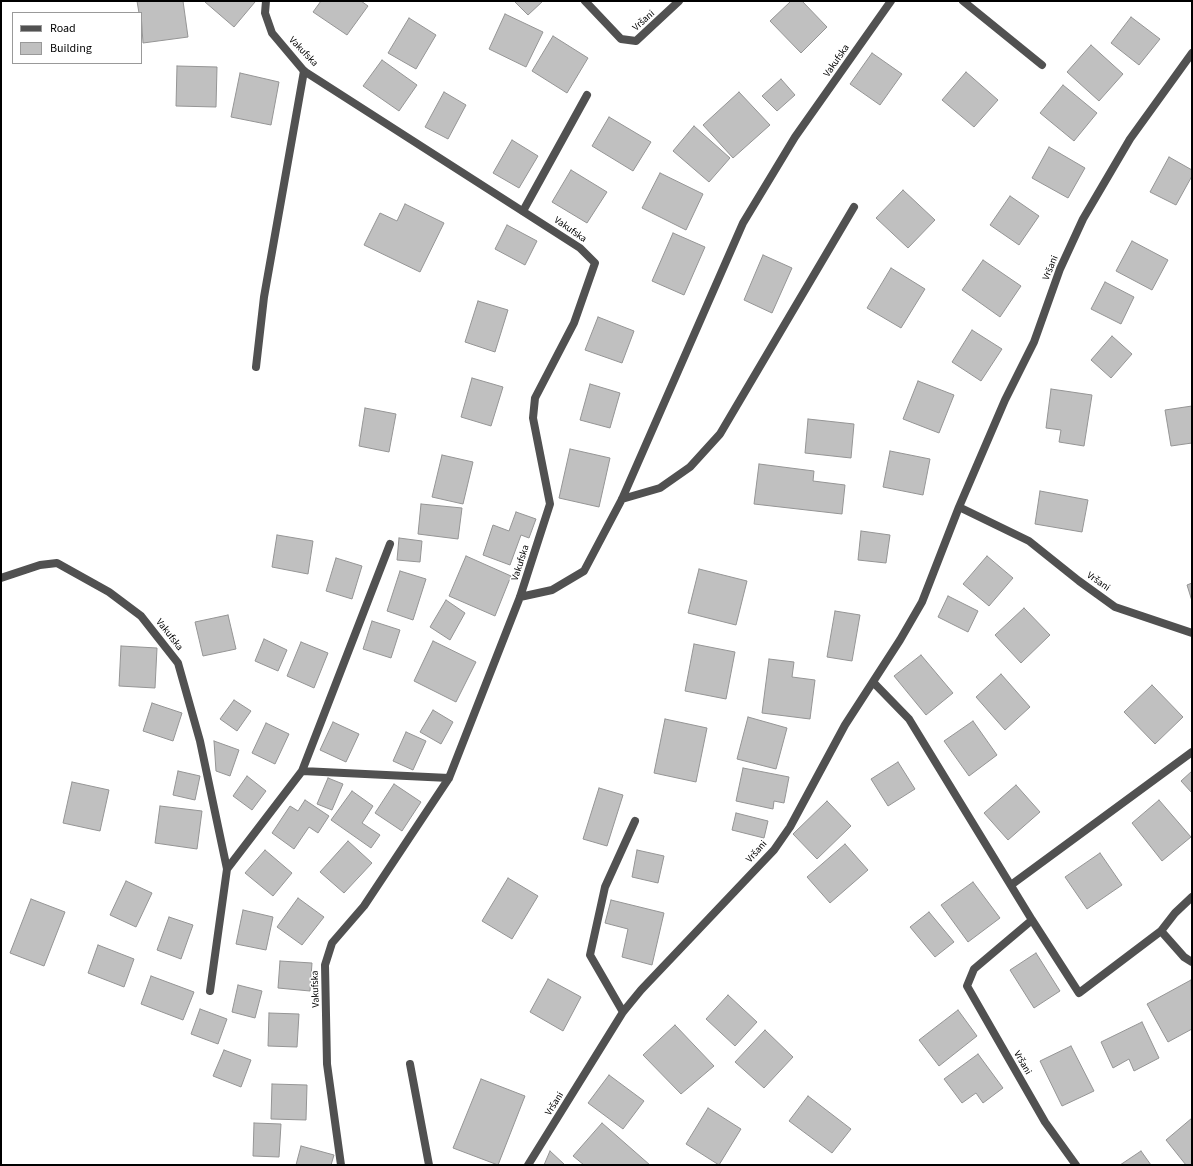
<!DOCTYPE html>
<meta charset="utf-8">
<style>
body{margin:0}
#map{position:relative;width:1193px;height:1166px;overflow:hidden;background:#fff;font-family:"Source Sans 3",sans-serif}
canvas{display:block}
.frame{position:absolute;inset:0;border:2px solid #000;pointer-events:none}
.legend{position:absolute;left:12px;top:12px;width:130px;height:52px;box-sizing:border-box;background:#fff;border:1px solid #999;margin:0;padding:5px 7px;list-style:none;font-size:12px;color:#000}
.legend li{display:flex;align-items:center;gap:8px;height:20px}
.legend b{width:20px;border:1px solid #999}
</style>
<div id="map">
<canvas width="1193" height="1166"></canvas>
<div class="frame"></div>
<ul class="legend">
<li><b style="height:5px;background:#515151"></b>Road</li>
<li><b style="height:11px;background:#c0c0c0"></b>Building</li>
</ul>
</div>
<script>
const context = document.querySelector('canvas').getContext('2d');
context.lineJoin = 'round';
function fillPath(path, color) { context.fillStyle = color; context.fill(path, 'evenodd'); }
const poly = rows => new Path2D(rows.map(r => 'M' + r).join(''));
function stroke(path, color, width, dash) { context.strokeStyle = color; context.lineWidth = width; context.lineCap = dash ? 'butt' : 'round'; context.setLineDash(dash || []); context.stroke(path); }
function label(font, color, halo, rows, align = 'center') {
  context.font = font + ' "Source Sans 3",sans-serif'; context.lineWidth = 3; context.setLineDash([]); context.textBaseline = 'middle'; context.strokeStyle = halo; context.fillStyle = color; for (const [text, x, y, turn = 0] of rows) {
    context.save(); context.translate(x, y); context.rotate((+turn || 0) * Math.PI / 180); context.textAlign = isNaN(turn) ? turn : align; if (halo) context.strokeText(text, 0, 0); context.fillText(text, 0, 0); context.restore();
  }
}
const building = poly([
 [137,1,183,1,188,37,143,43,141,13,139,13,137,1],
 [206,1,253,1,255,2,234,27,205,2,206,1],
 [321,1,361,1,368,6,347,35,313,12,321,1],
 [514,1,543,1,528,15,514,1],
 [791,1,802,1,827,27,801,53,770,21,791,1],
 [505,14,543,32,526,67,489,49,505,14],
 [1131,17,1160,39,1139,65,1111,43,1131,17],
 [409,18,436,35,416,69,388,53,409,18],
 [553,36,588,58,567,93,532,71,553,36],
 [1091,45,1123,74,1099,101,1067,72,1091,45],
 [872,53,902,74,880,105,850,84,872,53],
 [382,60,417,85,399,111,363,86,382,60],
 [177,66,217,67,216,107,176,106,177,66],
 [966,72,998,100,974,127,942,100,966,72],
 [240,73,279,82,271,125,231,117,240,73],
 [781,79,795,95,777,111,762,96,781,79],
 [1063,85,1097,113,1074,141,1040,113,1063,85],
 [444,92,466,105,448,139,425,127,444,92],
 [739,92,770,125,733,158,703,125,739,92],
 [609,117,651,142,633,171,592,146,609,117],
 [694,126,730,158,709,182,673,151,694,126],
 [512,140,538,156,519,188,493,173,512,140],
 [1049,147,1085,168,1068,198,1032,178,1049,147],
 [1169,157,1192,170,1192,176,1176,205,1150,192,1169,157],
 [571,170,607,192,587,223,552,202,571,170],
 [660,173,703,194,686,230,642,208,660,173],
 [903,190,935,220,908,248,876,218,903,190],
 [1010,196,1039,216,1019,245,990,225,1010,196],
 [405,204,444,223,420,272,364,245,380,213,397,221,405,204],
 [507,225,537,241,525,265,495,249,507,225],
 [673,233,705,247,684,295,652,281,673,233],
 [1132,241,1168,260,1152,290,1116,271,1132,241],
 [763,255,792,268,772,313,744,300,763,255],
 [983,260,1021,286,1000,317,962,290,983,260],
 [891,268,925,289,901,328,867,308,891,268],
 [1105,282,1134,297,1121,324,1091,309,1105,282],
 [478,301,508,310,495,352,465,342,478,301],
 [598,317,634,331,622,363,585,350,598,317],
 [972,330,1002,349,981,381,952,362,972,330],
 [1112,336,1132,354,1111,378,1091,360,1112,336],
 [472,378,503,387,491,426,461,417,472,378],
 [918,381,954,395,939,433,903,419,918,381],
 [590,384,620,393,610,428,580,420,590,384],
 [1051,389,1092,395,1084,446,1059,442,1061,430,1046,428,1051,389],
 [1192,406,1192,443,1171,446,1165,410,1192,406],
 [365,408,396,414,389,452,359,446,365,408],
 [808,419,854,424,851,458,805,453,808,419],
 [570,449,610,458,599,507,559,498,570,449],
 [890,451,930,459,923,495,883,487,890,451],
 [442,455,473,462,463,504,432,497,442,455],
 [759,464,814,471,813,481,845,485,842,514,754,504,759,464],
 [1040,491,1088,500,1082,532,1035,524,1040,491],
 [421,504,462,508,458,539,418,534,421,504],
 [516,512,536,519,529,538,521,535,510,565,483,555,493,525,509,531,516,512],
 [861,531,890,535,886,563,858,560,861,531],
 [277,535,313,541,308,574,272,567,277,535],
 [399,538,422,541,420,562,397,560,399,538],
 [466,556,511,576,495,616,449,596,466,556],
 [987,556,1013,578,989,606,963,584,987,556],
 [336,558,362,566,352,599,326,591,336,558],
 [699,569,747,581,736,625,688,613,699,569],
 [400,571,426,579,413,620,387,611,400,571],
 [1192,583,1192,601,1187,585,1192,583],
 [948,596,978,611,968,632,938,617,948,596],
 [446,600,465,613,450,640,430,627,446,600],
 [1024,608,1050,635,1021,663,995,635,1024,608],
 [835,611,860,615,852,661,827,657,835,611],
 [228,615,236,649,203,656,195,622,228,615],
 [372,621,400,630,391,658,363,649,372,621],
 [264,639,287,650,278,671,255,661,264,639],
 [433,641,476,662,456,702,414,681,433,641],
 [301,642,328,653,314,688,287,676,301,642],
 [694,644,735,652,726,699,685,691,694,644],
 [121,646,157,648,155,688,119,686,121,646],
 [921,655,953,693,926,715,894,676,921,655],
 [769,659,794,662,792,677,815,680,810,719,762,713,769,659],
 [1001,674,1030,707,1005,730,976,697,1001,674],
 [1152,685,1183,717,1155,744,1124,712,1152,685],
 [234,700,251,711,237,731,220,719,234,700],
 [152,703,182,713,173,741,143,731,152,703],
 [433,710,453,722,441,744,420,732,433,710],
 [748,717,787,728,776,769,737,759,748,717],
 [665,719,707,728,696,782,654,773,665,719],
 [973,721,997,755,969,776,944,741,973,721],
 [333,722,359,734,346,762,320,750,333,722],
 [266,723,289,734,275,764,252,753,266,723],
 [406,732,426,741,413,770,393,761,406,732],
 [214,741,239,750,230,776,216,771,214,741],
 [898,762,915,789,888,806,871,779,898,762],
 [743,768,789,777,784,803,774,801,773,809,736,801,743,768],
 [178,771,200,776,195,800,173,795,178,771],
 [1192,771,1192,793,1181,781,1192,771],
 [247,776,266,791,252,810,233,796,247,776],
 [328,778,343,784,332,810,317,804,328,778],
 [72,782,109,790,100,831,63,823,72,782],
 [394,784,421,802,402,831,375,813,394,784],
 [1016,785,1040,812,1008,840,984,813,1016,785],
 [599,788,623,795,607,846,583,839,599,788],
 [352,791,373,806,362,823,380,835,371,848,331,820,352,791],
 [305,800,329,816,318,833,309,827,294,849,272,833,290,806,298,811,305,800],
 [1159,800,1191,837,1162,861,1132,823,1159,800],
 [827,801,851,826,817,859,793,834,827,801],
 [160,806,202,811,197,849,155,843,160,806],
 [736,813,768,821,764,838,732,830,736,813],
 [348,841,372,863,344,893,320,872,348,841],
 [845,844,868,870,830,903,807,877,845,844],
 [265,850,292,873,273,896,245,873,265,850],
 [637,850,664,856,658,883,632,877,637,850],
 [1100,853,1122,885,1087,909,1065,877,1100,853],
 [508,878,538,896,512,939,482,921,508,878],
 [126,881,152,893,136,927,110,915,126,881],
 [973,882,1000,918,968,942,941,905,973,882],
 [298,898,324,917,302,945,277,927,298,898],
 [31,899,65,912,44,966,10,953,31,899],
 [611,900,664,913,652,965,622,957,628,929,605,923,611,900],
 [243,910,273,917,266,950,236,944,243,910],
 [929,912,954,942,935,957,910,927,929,912],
 [169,917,193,925,181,959,157,950,169,917],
 [98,945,134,959,124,987,88,973,98,945],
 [1036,953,1060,991,1034,1008,1010,970,1036,953],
 [280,961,312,963,310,991,278,988,280,961],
 [151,976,194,992,183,1020,141,1004,151,976],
 [548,979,581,997,563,1031,530,1012,548,979],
 [1191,980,1192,1029,1168,1042,1147,1004,1191,980],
 [238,985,262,991,255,1018,232,1012,238,985],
 [728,995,757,1022,735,1046,706,1019,728,995],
 [200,1009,227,1019,218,1044,191,1034,200,1009],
 [958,1010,977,1036,939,1066,919,1040,958,1010],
 [269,1013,299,1014,297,1047,268,1046,269,1013],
 [1142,1022,1159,1058,1134,1071,1129,1059,1113,1068,1101,1042,1142,1022],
 [675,1025,714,1066,681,1094,643,1055,675,1025],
 [765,1030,793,1057,764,1088,735,1062,765,1030],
 [1071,1046,1094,1091,1062,1106,1040,1061,1071,1046],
 [224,1050,251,1060,241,1087,213,1076,224,1050],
 [978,1054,1003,1088,983,1103,976,1093,962,1103,944,1079,978,1054],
 [609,1075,644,1101,623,1129,588,1103,609,1075],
 [481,1079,525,1096,498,1165,453,1148,481,1079],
 [272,1084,307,1085,306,1120,271,1119,272,1084],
 [808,1096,851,1129,832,1153,789,1121,808,1096],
 [708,1108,741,1129,719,1165,686,1144,708,1108],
 [1192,1118,1192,1165,1186,1165,1166,1140,1192,1118],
 [254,1123,281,1124,279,1157,253,1156,254,1123],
 [602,1123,650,1165,584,1165,573,1156,602,1123],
 [301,1146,334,1155,331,1165,296,1165,301,1146],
 [550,1151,565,1165,544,1165,550,1151],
 [1141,1151,1151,1165,1120,1165,1141,1151]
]);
fillPath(building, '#c0c0c0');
stroke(building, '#959595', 1);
stroke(poly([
 [523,211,587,95],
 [256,367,264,297,304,71],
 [410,1064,429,1165]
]), '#515151', 8);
stroke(poly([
 [266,1,265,13,272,33,304,71,580,248,595,263,574,323,535,398,533,418,550,504,520,597,449,778,364,906,332,943,325,965,327,1064,341,1165],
 [585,1,621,39,636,41,679,1],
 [963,1,1042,65],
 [622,499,660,488,690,467,720,434,854,207],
 [959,507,1029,541,1079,581,1115,607,1192,633],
 [1,578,40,565,57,563,109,592,141,616,178,663,200,741,227,869],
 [520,597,552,590,584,571,622,499,743,223,795,137,891,1],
 [873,682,909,719,1032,920,1079,993,1161,931,1175,913,1192,897],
 [302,771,390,544],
 [1011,885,1192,752],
 [1032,920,974,969,967,986,1045,1122,1076,1165],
 [1161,931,1184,957,1192,962],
 [210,991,227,869,302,771,449,778],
 [623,1012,590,955,605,887,635,821],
 [528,1165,623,1012,641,990,774,850,790,827,845,725,900,640,922,602,959,507,1005,400,1034,342,1060,269,1083,219,1130,139,1192,53]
]), '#515151', 8);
label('10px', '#000', '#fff', [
 ["Vršani",644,21,-42],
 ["Vakufska",303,52,46],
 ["Vakufska",837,61,-55],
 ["Vakufska",570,230,35],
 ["Vršani",1051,268,-68],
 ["Vakufska",521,563,-72],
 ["Vršani",1098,582,35],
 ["Vakufska",169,635,52],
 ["Vršani",757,852,-48],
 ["Vakufska",316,989,-92],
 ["Vršani",1022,1063,60],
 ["Vršani",555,1104,-58]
]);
</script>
